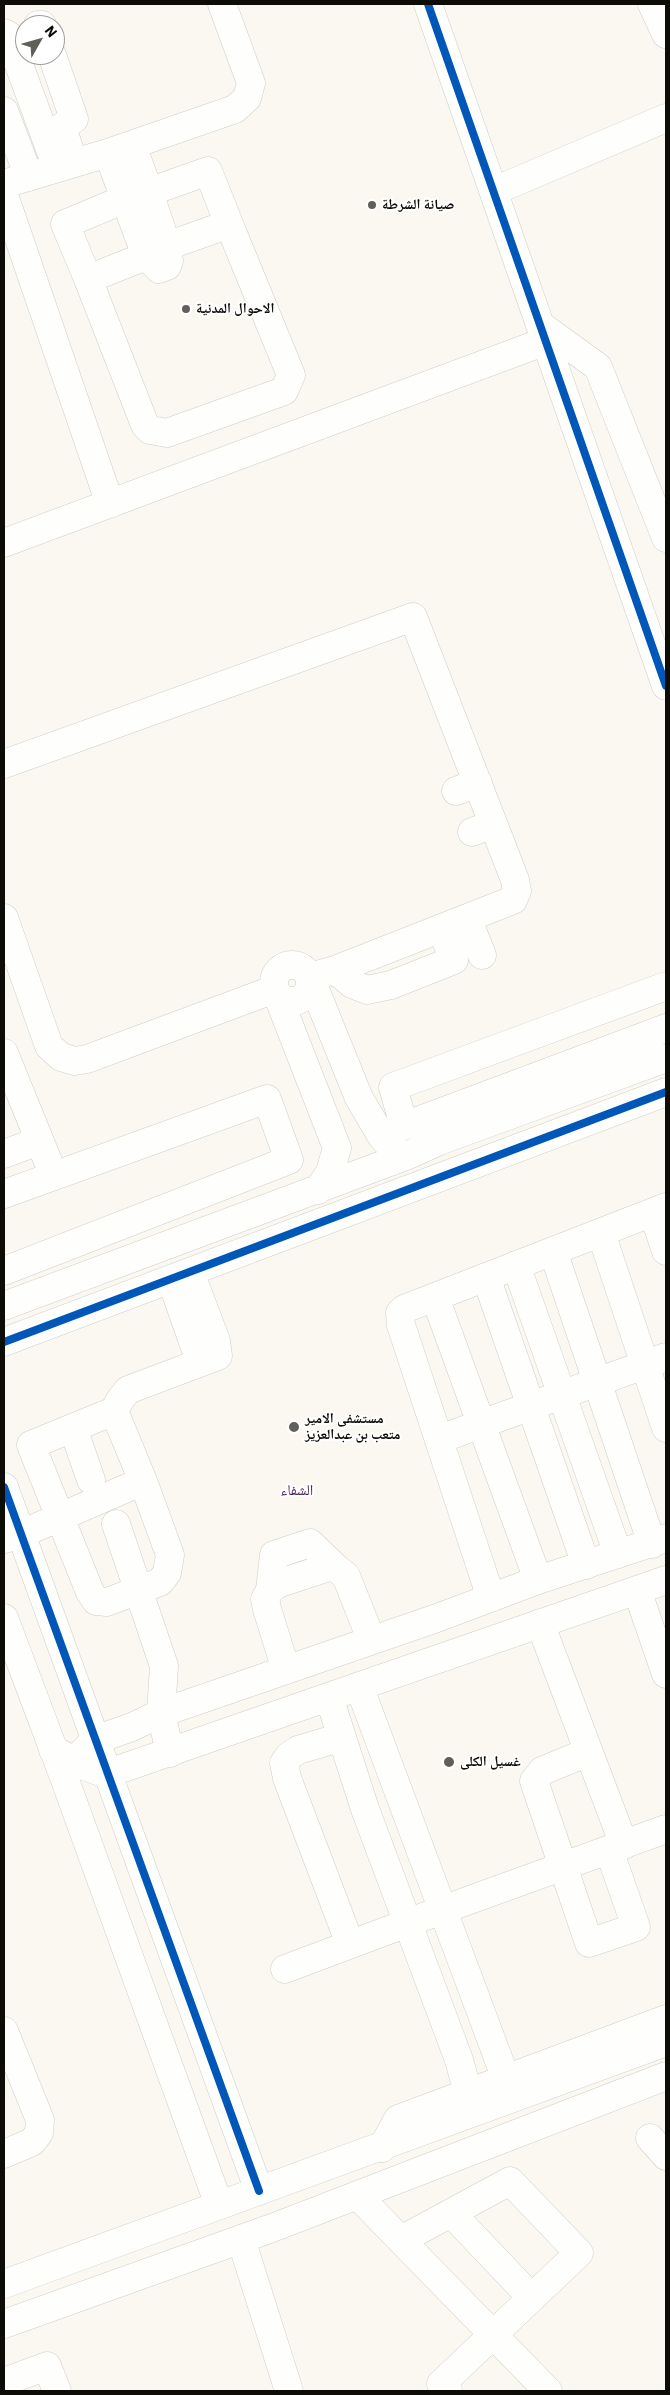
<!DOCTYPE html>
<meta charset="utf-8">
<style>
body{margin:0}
#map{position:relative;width:670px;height:2395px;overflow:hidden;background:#faf8f0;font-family:"IBM Plex Sans",sans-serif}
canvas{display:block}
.frame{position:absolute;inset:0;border:5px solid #0d0c07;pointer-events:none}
.north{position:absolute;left:15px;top:15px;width:50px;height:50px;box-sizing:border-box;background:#fff;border:1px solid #9e9e9c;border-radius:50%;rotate:52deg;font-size:14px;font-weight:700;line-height:20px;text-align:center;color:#0d0c07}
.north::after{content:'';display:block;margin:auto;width:18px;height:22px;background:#605f59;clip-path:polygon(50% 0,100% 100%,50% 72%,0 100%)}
</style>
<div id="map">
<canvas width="670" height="2395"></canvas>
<div class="frame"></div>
<div class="north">N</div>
</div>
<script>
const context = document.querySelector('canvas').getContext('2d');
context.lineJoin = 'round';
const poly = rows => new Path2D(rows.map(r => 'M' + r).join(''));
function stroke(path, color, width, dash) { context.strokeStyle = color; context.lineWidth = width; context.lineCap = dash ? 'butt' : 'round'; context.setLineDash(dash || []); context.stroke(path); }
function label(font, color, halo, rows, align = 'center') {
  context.font = font + ' "IBM Plex Sans","Noto Naskh Arabic",sans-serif'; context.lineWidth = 4; context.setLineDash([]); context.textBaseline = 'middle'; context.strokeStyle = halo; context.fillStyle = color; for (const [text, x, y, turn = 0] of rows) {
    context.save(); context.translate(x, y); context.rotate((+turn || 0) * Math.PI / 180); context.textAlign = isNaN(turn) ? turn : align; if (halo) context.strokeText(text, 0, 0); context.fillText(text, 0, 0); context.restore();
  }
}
const minor = poly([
 [428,4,666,686],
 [652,4,666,34],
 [38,25,42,25],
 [4,33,8,35,57,168],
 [52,55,74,119,62,127,73,161],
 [4,111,29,177],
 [108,153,125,199,146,256,88,279,65,224,125,199,149,192,208,171,229,224,167,246,149,192,132,145],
 [4,184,108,153,235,109,247,98,251,83,222,4],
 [494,191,666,118],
 [4,195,110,504],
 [146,256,159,269,167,266,169,261,167,246],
 [88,279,145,425,150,430,167,433,284,391,291,375,229,224],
 [540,325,598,367,666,538],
 [4,543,546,341],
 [4,764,413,617,515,880,517,891,513,900,335,970,310,977,359,1098,382,1137,395,1151,406,1156],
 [456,791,478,783],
 [472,832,493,824],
 [4,918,49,1046,61,1057,75,1061,87,1059,275,989,337,1148,330,1172,318,1190],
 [467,918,482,955],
 '274 983a18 18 0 1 1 36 0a18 18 0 1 1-36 0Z',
 [335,970,352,984,367,990,391,985,454,960,441,928],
 [666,986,393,1087,404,1126,666,1028],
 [4,1053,54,1176],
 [4,1154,39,1141],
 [4,1194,267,1099,289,1160,4,1271],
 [653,1212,666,1251],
 [601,1233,666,1428],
 [553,1251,652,1544],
 [516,1265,618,1554],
 [486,1277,586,1565],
 [171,1279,200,1362],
 [435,1297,538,1580],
 [4,1306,406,1156,439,1141,666,1058],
 [4,1342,666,1092],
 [114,1411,31,1445,90,1592,96,1601,107,1602,160,1582,167,1573,170,1555,143,1481,114,1411,120,1400,128,1390,218,1356,216,1341,190,1272],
 [73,1428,91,1480],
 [440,1439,666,1357],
 [4,1487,259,2191],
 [116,1524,164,1666,161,1713,170,1753],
 [4,1539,21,1534,143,1481],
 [270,1590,274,1555,310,1543,336,1568],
 [637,1590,666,1674],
 [491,1598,401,1325,400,1313,404,1309,666,1207],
 [4,1618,65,1780,219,2205],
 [540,1623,624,1845],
 [286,1670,267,1609,265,1599,270,1590,277,1584,329,1567,336,1568,346,1576,371,1639],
 [359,1686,506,2079],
 [329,1697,365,1809,459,2060,468,2093],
 [342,1737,298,1750,289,1756,284,1763,287,1778,350,1944],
 [53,1750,87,1767,106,1774,666,1580],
 [588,1752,542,1771,534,1781,589,1943,636,1927,609,1850],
 [65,1780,74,1761,95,1740,132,1727,161,1713,437,1618,538,1580,666,1538],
 [285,1969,442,1910,666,1829],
 [4,2031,40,2120,39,2133,32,2142,4,2154],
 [650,2138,666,2156],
 [382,2148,398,2119,666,2019],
 [357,2195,548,2391],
 [451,2213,531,2297],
 [241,2239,289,2391],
 [401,2240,510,2181,579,2253,441,2384,448,2391],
 [4,2284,666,2042],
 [4,2324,272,2228,666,2076],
 [4,2382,47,2366,57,2391]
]);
stroke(minor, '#cfcec7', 29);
stroke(minor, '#fefefd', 28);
stroke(poly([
 [428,4,666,686],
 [4,1342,666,1092],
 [4,1487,259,2191]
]), '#0057b8', 8);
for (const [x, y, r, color] of [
 [372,205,5,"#605f59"],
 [186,309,5,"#605f59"],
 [294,1427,6,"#605f59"],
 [449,1762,6,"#605f59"]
]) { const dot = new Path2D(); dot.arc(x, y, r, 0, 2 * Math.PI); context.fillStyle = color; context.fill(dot); stroke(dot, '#fff', 2); }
label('bold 14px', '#0d0c07', '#fff', [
 ["صيانة الشرطة",382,205],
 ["الاحوال المدنية",196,309],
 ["مستشفى الامير",305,1419],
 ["متعب بن عبدالعزيز",305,1435],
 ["غسيل الكلى",460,1762]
], 'left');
label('15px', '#4a245b', '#fff', [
 ["الشفاء",297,1491]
]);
</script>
